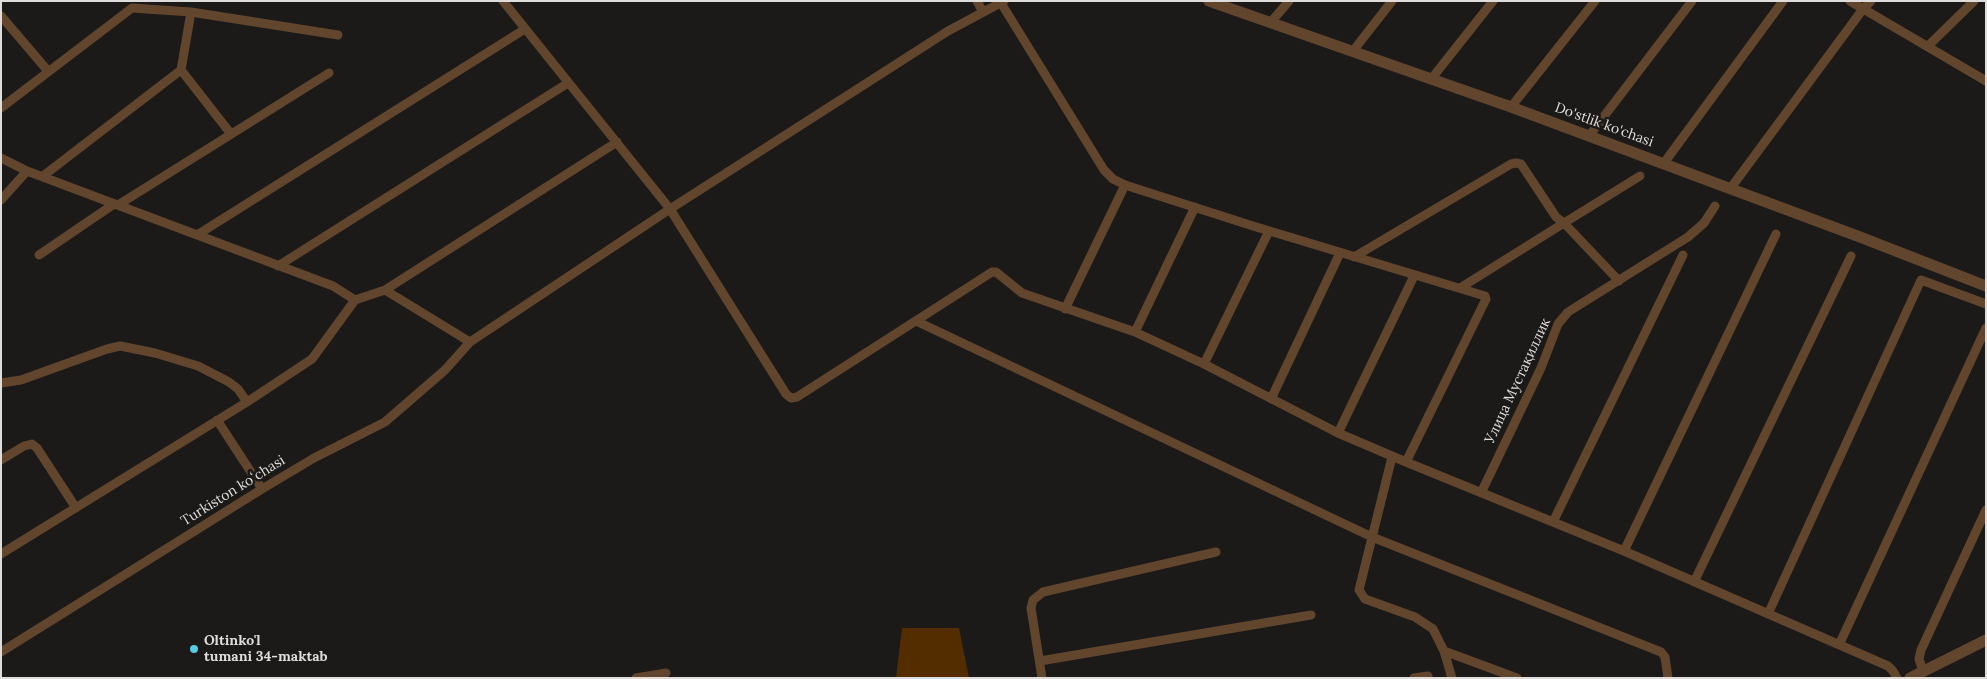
<!DOCTYPE html>
<meta charset="utf-8">
<style>
body{margin:0}
#map{position:relative;width:1987px;height:679px;overflow:hidden;background:#1c1a18;font-family:Lora,serif}
canvas{display:block}
.frame{position:absolute;inset:0;border:2px solid #dedddc;pointer-events:none}
</style>
<div id="map">
<canvas width="1987" height="679"></canvas>
<div class="frame"></div>
</div>
<script>
const context = document.querySelector('canvas').getContext('2d');
context.lineJoin = 'round';
function fillPath(path, color) { context.fillStyle = color; context.fill(path, 'evenodd'); }
const poly = rows => new Path2D(rows.map(r => 'M' + r).join(''));
function stroke(path, color, width, dash) { context.strokeStyle = color; context.lineWidth = width; context.lineCap = dash ? 'butt' : 'round'; context.setLineDash(dash || []); context.stroke(path); }
function label(font, color, halo, rows, align = 'center') {
  context.font = font + ' Lora,serif'; context.lineWidth = 5; context.setLineDash([]); context.textBaseline = 'middle'; context.strokeStyle = halo; context.fillStyle = color; for (const [text, x, y, turn = 0] of rows) {
    context.save(); context.translate(x, y); context.rotate((+turn || 0) * Math.PI / 180); context.textAlign = isNaN(turn) ? turn : align; if (halo) context.strokeText(text, 0, 0); context.fillText(text, 0, 0); context.restore();
  }
}
fillPath(poly([
 [902,628,959,628,969,678,896,678]
]), '#532d00');
stroke(poly([
 [503,1,670,209,786,394,791,398,797,397,992,272,996,272,1022,293,1135,332,1204,364,1338,433,1406,462,1624,551,1888,666,1893,671,1897,678],
 [977,1,983,12],
 [1850,1,1986,81],
 [1001,3,1104,170,1113,179,1125,185,1253,226,1485,296,1486,299,1406,462],
 [1,16,48,71],
 [1271,22,1289,1],
 [1928,46,1974,1],
 [1353,51,1392,1],
 [181,70,231,134],
 [1432,78,1493,1],
 [1511,107,1595,1],
 [1,108,132,8,191,12,338,35],
 [1589,136,1692,1],
 [1,158,27,171,333,286,355,300,385,290,470,342],
 [1664,163,1783,1],
 [43,176,181,70,191,12],
 [1730,189,1863,9,1871,1],
 [1,200,27,171],
 [118,205,329,73],
 [197,235,525,29],
 [39,255,114,204],
 [1354,257,1511,164,1516,163,1521,164,1556,217,1564,223,1460,288],
 [278,266,568,83],
 [1619,281,1564,223,1640,176],
 [385,290,617,142],
 [1065,309,1125,185],
 [916,321,1372,537,1661,652,1665,657,1668,678],
 [1135,332,1195,207],
 [1204,364,1269,231],
 [1,383,21,380,107,349,120,346,155,353,198,366,229,382,238,389,247,402],
 [1271,399,1340,253],
 [217,420,262,489],
 [1338,433,1414,276],
 [1392,457,1359,590,1365,599,1415,617,1433,629,1444,651,1452,678],
 [1,460,24,446,32,444,37,448,76,508],
 [1481,493,1541,368,1558,324,1568,312,1688,237,1704,223,1715,206],
 [1553,522,1683,255],
 [1624,551,1776,234],
 [1,554,247,402,312,359,355,300],
 [1694,582,1851,256],
 [1768,614,1921,280,1986,304],
 [1839,645,1986,328],
 [1444,651,1517,678],
 [1,652,262,489,314,458,385,422,445,370,470,342,670,209,948,31,1004,1],
 [1040,661,1311,615],
 [1923,671,1919,659,1921,650,1986,510],
 [636,678,666,673],
 [1042,678,1031,608,1033,600,1043,592,1216,552],
 [1414,678,1428,676]
]), '#61452d', 9);
stroke(poly([
 [1209,1,1511,107,1860,237,1986,286],
 [1910,678,1986,640]
]), '#61452d', 11);
for (const [x, y, r, color] of [
 [194,649,5,"#55cae0"]
]) { const dot = new Path2D(); dot.arc(x, y, r, 0, 2 * Math.PI); context.fillStyle = color; context.fill(dot); stroke(dot, '#1c1a18', 2); }
label('14px', '#dedddc', '#1c1a18', [
 ["Do'stlik ko'chasi",1604,125,20],
 ["Улица Мустақиллик",1518,381,-65],
 ["Turkiston koʻchasi",233,491,-32]
]);
label('bold 14px', '#dedddc', '#1c1a18', [
 ["Oltinko'l",204,641],
 ["tumani 34-maktab",204,657]
], 'left');
</script>
